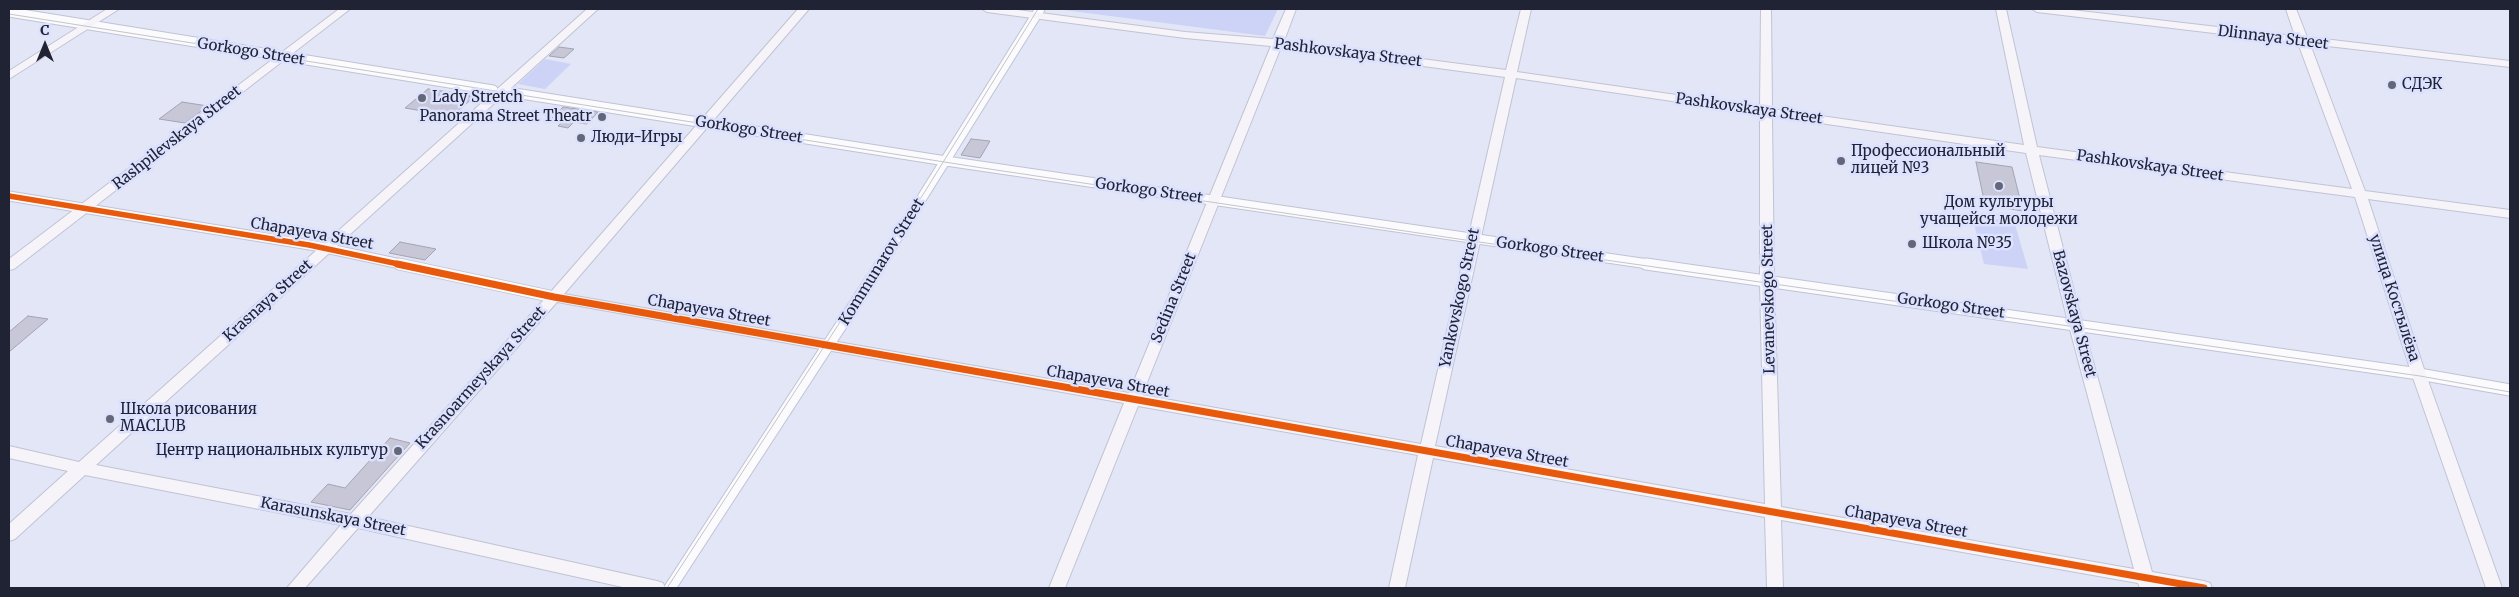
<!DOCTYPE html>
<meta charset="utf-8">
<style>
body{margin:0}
#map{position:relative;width:2519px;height:597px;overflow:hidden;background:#e3e6f6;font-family:Merriweather,serif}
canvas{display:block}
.frame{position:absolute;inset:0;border:10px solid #202334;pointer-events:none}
.north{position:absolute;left:20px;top:20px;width:50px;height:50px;-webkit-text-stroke:4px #dbe1fe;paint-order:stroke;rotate:0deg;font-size:14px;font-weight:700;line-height:20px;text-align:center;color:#202334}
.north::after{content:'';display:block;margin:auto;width:18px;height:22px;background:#202334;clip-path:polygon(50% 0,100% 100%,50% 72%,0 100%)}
</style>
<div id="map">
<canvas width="2519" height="597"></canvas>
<div class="frame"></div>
<div class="north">С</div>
</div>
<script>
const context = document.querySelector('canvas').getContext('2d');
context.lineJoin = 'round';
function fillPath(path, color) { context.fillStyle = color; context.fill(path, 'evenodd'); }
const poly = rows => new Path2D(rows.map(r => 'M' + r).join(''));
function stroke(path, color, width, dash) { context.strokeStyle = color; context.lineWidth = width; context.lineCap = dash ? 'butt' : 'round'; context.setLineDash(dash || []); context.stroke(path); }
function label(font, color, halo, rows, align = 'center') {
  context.font = font + ' Merriweather,serif'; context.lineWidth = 5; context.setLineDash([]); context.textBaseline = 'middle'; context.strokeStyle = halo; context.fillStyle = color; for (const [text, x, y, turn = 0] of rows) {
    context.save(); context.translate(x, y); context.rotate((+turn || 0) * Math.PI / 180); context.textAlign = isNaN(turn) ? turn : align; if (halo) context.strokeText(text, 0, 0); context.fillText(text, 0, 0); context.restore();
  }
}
fillPath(poly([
 [1056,9,1278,9,1265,36],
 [545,59,571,64,545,89,518,84],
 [1972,216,2014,221,2028,269,1984,264]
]), '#ccd3f6');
const building = poly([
 [559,47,574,49,564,58,549,56,559,47],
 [428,89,470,95,468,96,474,97,452,116,405,108,428,89],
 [182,102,208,106,185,123,159,119,182,102],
 [563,107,598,112,587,124,574,122,568,128,558,126,563,121,551,119,563,107],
 [971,139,990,141,980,158,961,155,971,139],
 [1976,162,2012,167,2023,211,1985,205,1976,162],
 [400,242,436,249,425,260,389,253,400,242],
 [28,316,48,319,9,352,9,332,28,316],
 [390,438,410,443,350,510,311,502,328,484,345,488,390,438]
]);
fillPath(building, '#c8c7d7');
stroke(building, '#a4a3b2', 1);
const streetFar1 = poly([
 [9,12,493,90],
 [502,91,946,161,1655,265],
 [9,196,316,246,405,265],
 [880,265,1040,9]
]);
const street = poly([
 [399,264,554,297],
 [1646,264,2419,374,2510,390],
 [670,588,881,264]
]);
const secondary = poly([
 [107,9,119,9,9,79,9,71,107,9],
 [339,9,350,9,14,269,9,270,9,259,339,9],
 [587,9,598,9,96,465,351,514,549,294,798,9,809,9,564,294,1129,393,1271,46,1185,38,987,12,982,9,1010,9,1185,32,1273,39,1286,9,1296,9,1284,41,1506,70,1521,9,1531,9,1517,72,1760,107,1761,9,1771,9,1772,109,2024,145,1996,9,2006,9,2037,147,2352,189,2298,43,2037,12,2032,9,2063,9,2295,36,2286,9,2296,9,2307,37,2510,61,2510,67,2310,44,2365,191,2510,210,2510,218,2368,199,2425,372,2502,588,2486,588,2411,372,2355,197,2039,155,2082,322,2152,572,2204,581,2210,583,2212,588,2140,588,2138,583,1781,520,1783,588,1767,588,1765,517,1433,458,1405,588,1389,588,1418,455,1138,406,1065,588,1049,588,1124,403,557,302,368,517,657,581,663,583,665,588,627,588,358,528,305,588,287,588,341,525,85,475,15,539,9,541,9,524,68,471,9,458,9,446,79,462,587,9],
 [1281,47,1505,77,1421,444,1142,395,1281,47],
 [1516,78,1760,114,1760,282,1765,504,1435,446,1516,78],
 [1772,116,2026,153,2068,322,2134,569,1781,507,1774,282,1772,116]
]);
stroke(streetFar1, '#c0c3d3', 11);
stroke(street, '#c0c3d3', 13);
stroke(secondary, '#c0c3d3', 2);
stroke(streetFar1, '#fbfbfe', 9);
stroke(street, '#fbfbfe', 11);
fillPath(secondary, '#f6f4f9');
stroke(poly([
 [9,14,976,167,1472,241,2420,376,2510,392],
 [667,588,924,193,1038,9]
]), '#c4c5ca', 1);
stroke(poly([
 [9,196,309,245,403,265]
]), '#e8590c', 5.5);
stroke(poly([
 [397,264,554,297,2204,588]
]), '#e8590c', 7);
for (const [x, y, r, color] of [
 [2392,85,5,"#646778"],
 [422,98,5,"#646778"],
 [602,117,5,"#646778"],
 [581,138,5,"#646778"],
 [1841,161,5,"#646778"],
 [1999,186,5,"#646778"],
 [1912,244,5,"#646778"],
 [110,419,5,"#646778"],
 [398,451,5,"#646778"]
]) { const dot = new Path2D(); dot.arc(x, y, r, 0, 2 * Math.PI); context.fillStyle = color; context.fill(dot); stroke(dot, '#dbe1fe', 2); }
label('15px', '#202334', '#dbe1fe', [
 ["Dlinnaya Street",2273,38,7],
 ["Gorkogo Street",251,52,9],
 ["Pashkovskaya Street",1348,53,7],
 ["Pashkovskaya Street",1749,109,8],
 ["Gorkogo Street",749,130,9],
 ["Rashpilevskaya Street",177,138,-38],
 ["Pashkovskaya Street",2150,166,8],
 ["Gorkogo Street",1149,191,8],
 ["Chapayeva Street",312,234,10],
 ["Gorkogo Street",1550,250,8],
 ["Kommunarov Street",882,262,-58],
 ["Sedina Street",1174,298,-68],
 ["Yankovskogo Street",1460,298,-78],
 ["улица Костылёва",2394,298,72],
 ["Levanevskogo Street",1769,299,-91],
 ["Krasnaya Street",268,301,-42],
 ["Gorkogo Street",1951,306,8],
 ["Chapayeva Street",709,311,10],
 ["Bazovskaya Street",2074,314,75],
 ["Krasnoarmeyskaya Street",481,378,-48],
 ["Chapayeva Street",1108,382,10],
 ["Chapayeva Street",1507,452,10],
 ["Karasunskaya Street",333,517,11],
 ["Chapayeva Street",1906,522,10]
]);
label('15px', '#202334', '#dbe1fe', [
 ["СДЭК",2402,85],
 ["Lady Stretch",432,98],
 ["Panorama Street Theatr",592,117,"right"],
 ["Люди-Игры",591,138],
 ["Профессиональный",1851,152],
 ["лицей №3",1851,169],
 ["Дом культуры",1999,203,"center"],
 ["учащейся молодежи",1999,220,"center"],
 ["Школа №35",1922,244],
 ["Школа рисования",120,410],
 ["MACLUB",120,427],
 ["Центр национальных культур",388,451,"right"]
], 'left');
</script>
